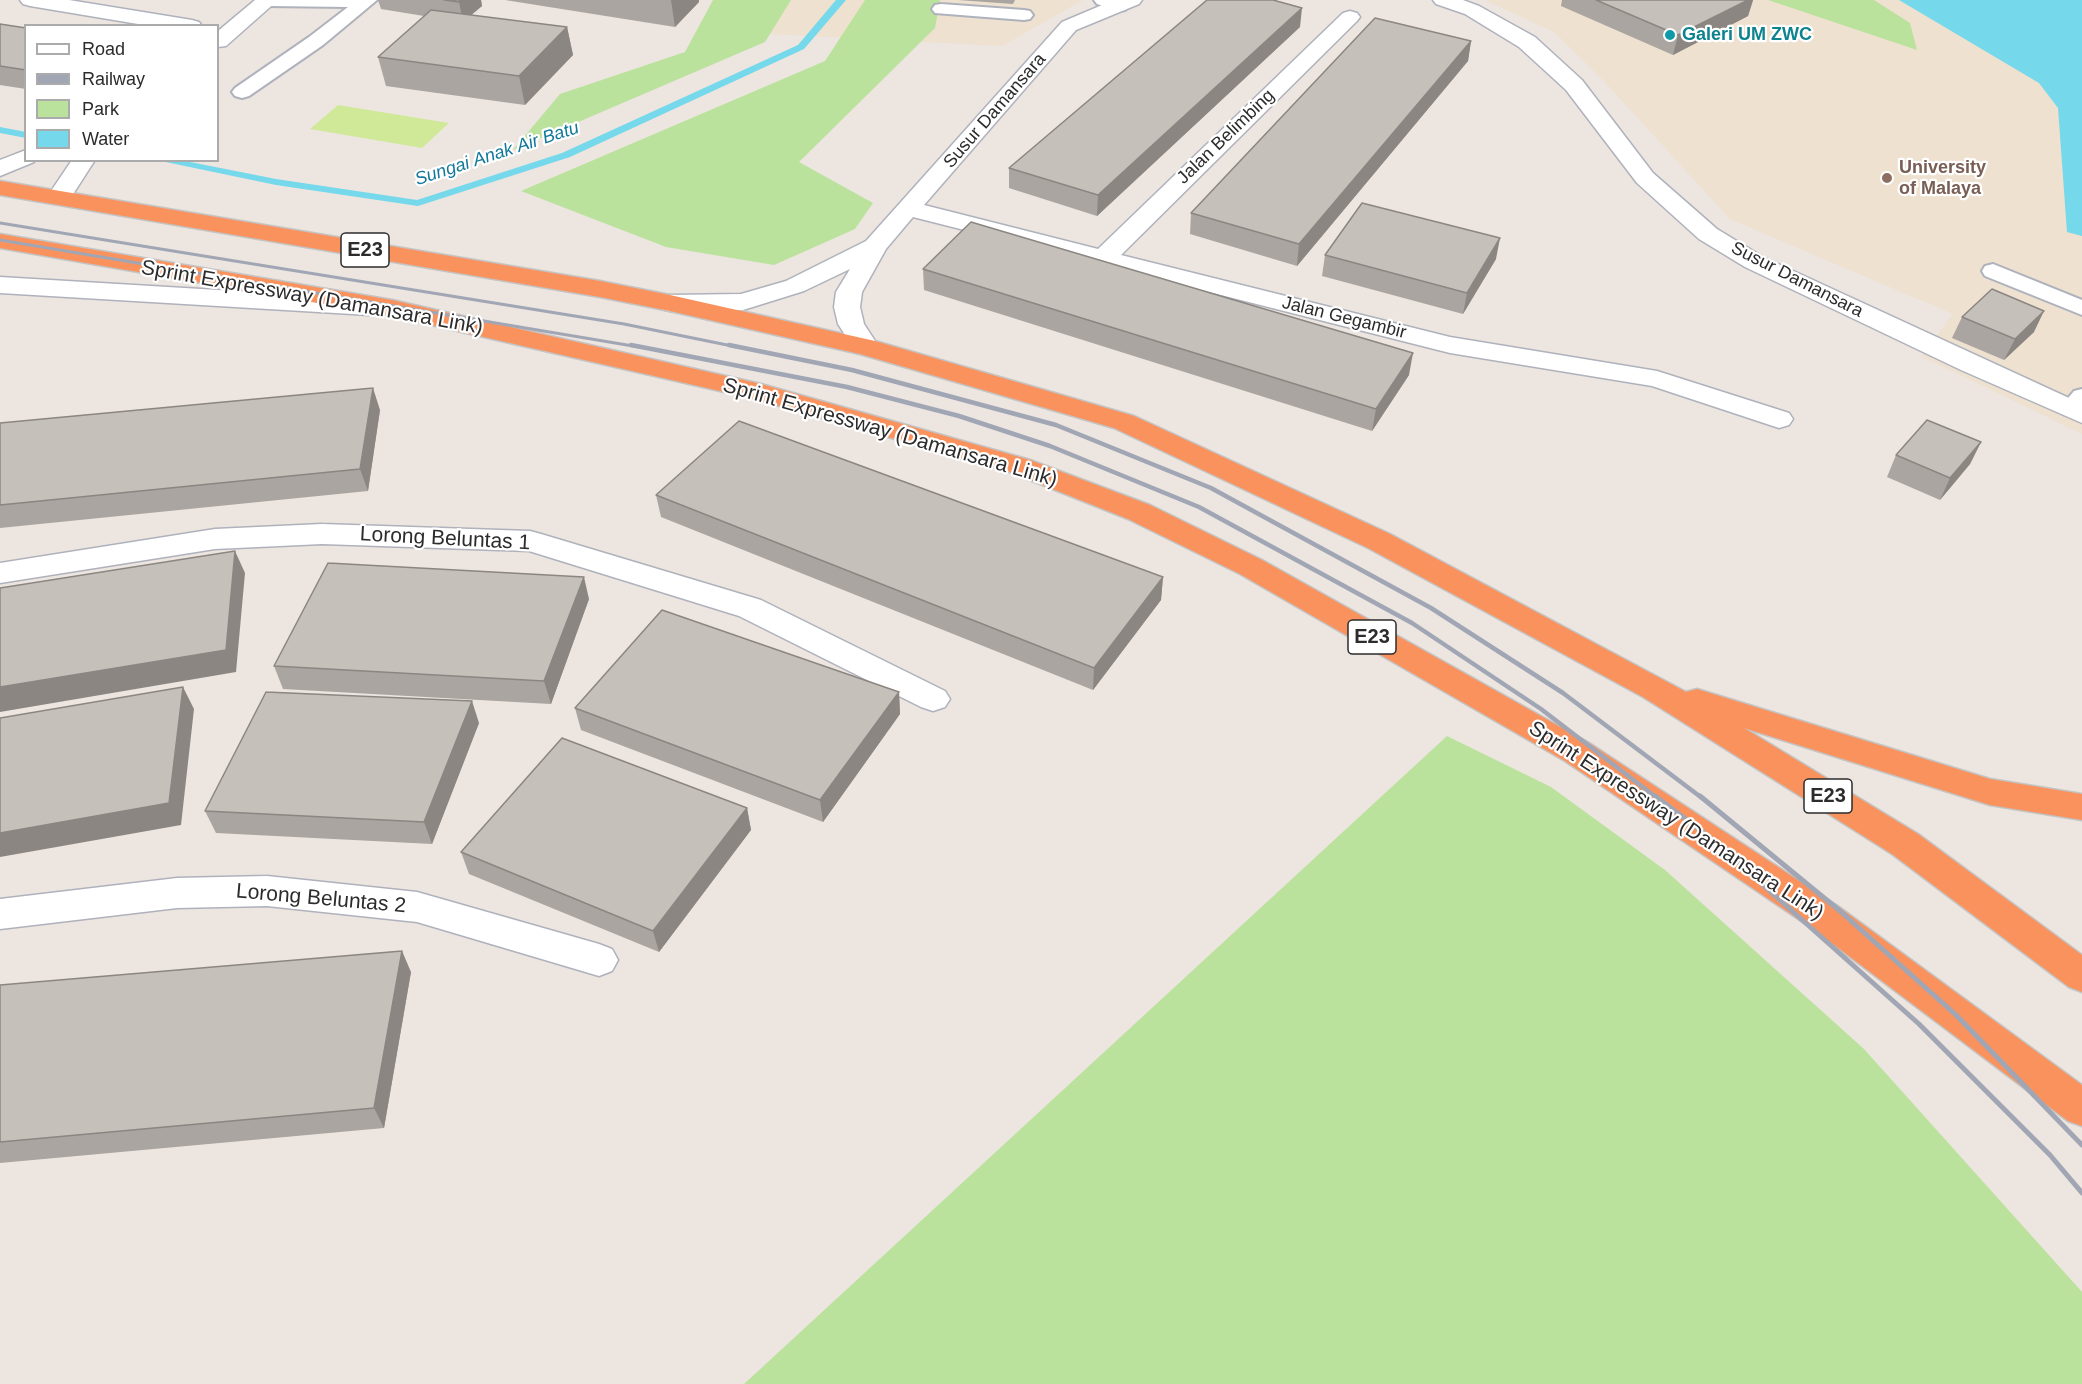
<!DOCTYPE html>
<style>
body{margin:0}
#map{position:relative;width:2082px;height:1384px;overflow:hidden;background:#ede5df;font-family:Arial,sans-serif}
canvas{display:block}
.legend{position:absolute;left:24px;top:24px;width:195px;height:138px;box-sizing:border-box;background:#fff;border:2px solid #ababab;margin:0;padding:8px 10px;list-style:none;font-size:18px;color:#2c2c2c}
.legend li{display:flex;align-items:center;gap:12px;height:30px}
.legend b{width:30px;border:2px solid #ababab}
</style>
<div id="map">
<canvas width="2082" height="1384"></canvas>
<ul class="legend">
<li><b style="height:8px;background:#fff"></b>Road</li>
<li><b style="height:8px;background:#a1a6b5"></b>Railway</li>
<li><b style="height:16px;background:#bbe29d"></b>Park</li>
<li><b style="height:16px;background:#75d8eb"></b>Water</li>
</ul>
</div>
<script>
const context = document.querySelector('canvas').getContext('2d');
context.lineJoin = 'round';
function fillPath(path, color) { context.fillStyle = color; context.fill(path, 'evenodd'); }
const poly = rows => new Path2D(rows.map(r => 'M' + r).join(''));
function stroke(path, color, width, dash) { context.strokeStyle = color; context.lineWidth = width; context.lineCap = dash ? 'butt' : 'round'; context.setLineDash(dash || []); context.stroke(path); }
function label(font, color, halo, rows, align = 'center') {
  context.font = font + ' Arial,sans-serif'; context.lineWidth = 4.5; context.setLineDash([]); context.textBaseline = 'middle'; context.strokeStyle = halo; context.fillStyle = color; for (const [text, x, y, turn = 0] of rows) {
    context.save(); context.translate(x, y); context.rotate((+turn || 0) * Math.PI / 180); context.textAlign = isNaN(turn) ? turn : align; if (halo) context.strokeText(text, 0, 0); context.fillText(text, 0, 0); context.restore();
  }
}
fillPath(poly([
 [742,0,1083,0,1002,46,734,32],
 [1485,0,2082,0,2082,434,1921,356,1953,314,1730,219,1602,79,1554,32]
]), '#eee1cf');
fillPath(poly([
 [713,0,791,0,765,42,513,150,560,94,685,52],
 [865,0,940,0,935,28,799,162,873,203,855,229,774,265,666,247,521,191,825,61],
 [1768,0,1874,0,1910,23,1917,50],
 [1447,736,1551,787,1665,870,1864,1049,2082,1292,2082,1384,744,1384]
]), '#bbe29d');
fillPath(poly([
 [338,105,449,123,422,148,310,129]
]), '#cfe999');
fillPath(poly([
 [1899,0,2082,0,2082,236,2067,232,2058,108,2039,83]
]), '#75d8eb');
fillPath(poly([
 [836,0,846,0,804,49,570,157,418,206,276,185,156,160,180,160,276,179,417,200,562,153,798,45,836,0],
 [0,127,26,132,26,138,0,133,0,127]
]), '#75d8eb');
const service = poly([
 [259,0,377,0,323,45,249,96,242,98,235,96,232,92,235,88,309,37,348,7,267,6,261,5,259,0],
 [1094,0,1119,0,1128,6,1125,10,1119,11,1097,4,1094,0],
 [941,4,1024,10,1030,11,1033,15,1030,19,1024,20,935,13,932,9,935,5,941,4],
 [1993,264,2082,300,2082,315,1985,276,1982,271,1985,266,1993,264],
 [2082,389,2082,412,2072,416,2063,414,2060,409,2063,404,2074,391,2082,389]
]);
const minor = poly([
 [20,0,69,0,192,20,199,22,202,26,150,26,30,6,23,4,20,0],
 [255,0,278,0,226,46,218,47,218,31,255,0],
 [1114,0,1142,0,1139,4,1076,30,924,205,1098,249,1343,13,1350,11,1357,13,1360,17,1357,21,1121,255,1450,337,1657,371,1789,413,1793,419,1789,425,1779,428,1652,386,1450,353,913,217,886,249,862,292,860,307,864,324,879,347,875,353,866,355,857,353,838,324,834,307,836,292,850,269,804,291,743,310,670,311,661,309,657,303,661,297,670,295,741,294,786,281,866,241,1062,22,1114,0],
 [1433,0,1463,0,1479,6,1535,37,1582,80,1653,173,1717,229,1763,257,2082,404,2082,423,1961,370,1745,267,1699,239,1637,183,1566,90,1519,47,1465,14,1436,4,1433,0],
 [26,150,26,160,34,162,0,176,0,160,26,150],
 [72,160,95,160,68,202,59,204,50,202,47,197,72,160],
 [0,277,369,299,378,301,382,307,378,313,369,315,0,293,0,277],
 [322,524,530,531,541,534,761,600,945,691,950,699,945,707,933,711,921,707,739,616,529,551,322,544,215,549,0,583,0,563,215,529,322,524],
 [267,876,417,892,599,944,612,949,618,960,612,971,599,976,417,922,267,906,177,908,0,929,0,899,177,878,267,876]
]);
const motorway = poly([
 [0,181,600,281,670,295,875,341,1134,416,1390,534,1686,692,1697,689,1990,779,2082,794,2082,820,1990,805,1744,728,1918,834,2082,955,2082,992,2069,987,1892,854,1643,697,1368,548,1114,428,860,354,670,311,600,297,0,195,0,181],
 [0,234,392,300,761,384,1030,460,1150,505,1262,560,1589,743,1839,907,2082,1085,2082,1126,2068,1121,1813,929,1565,761,1240,574,1128,519,1010,472,755,399,392,316,0,248,0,234]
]);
stroke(service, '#afb2bc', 4);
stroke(minor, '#afb2bc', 3);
stroke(motorway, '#c4c4c4', 3);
fillPath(service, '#fff');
fillPath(minor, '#fff');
fillPath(motorway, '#fa925d');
stroke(poly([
 [0,223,624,324,737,347],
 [0,240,639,347]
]), '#a1a6b5', 3);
stroke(poly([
 [631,345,847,387,959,416,1050,446,1199,507,1412,623,1541,709,1657,798],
 [729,345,852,370,1056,425,1211,488,1431,608,1563,693,1702,798]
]), '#a1a6b5', 4.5);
stroke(poly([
 [1655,796,1708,836,1919,1024,2050,1155,2082,1193],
 [1700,796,1840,911,1956,1015,2082,1145]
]), '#a1a6b5', 5);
fillPath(poly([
 [378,0,481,0,482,6,471,15,567,27,573,55,525,105,386,86,378,57,424,16,381,9],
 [505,0,699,0,699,2,675,27],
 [958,0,1015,0,1013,4],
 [1562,0,1753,0,1748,16,1673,55,1561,6],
 [0,24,26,28,26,89,0,85],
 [1300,27,1097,216,1009,188,1009,168],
 [1471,41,1468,61,1297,266,1190,234,1191,213],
 [1325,255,1496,259,1463,314,1322,276],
 [923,269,1409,375,1372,431,924,290],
 [1962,317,2034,332,2004,360,1952,338],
 [380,410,368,491,0,528,0,423],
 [1981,442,1970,464,1940,500,1887,477,1896,455],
 [656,495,1163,577,1161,600,1093,690,661,517],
 [589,599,551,704,283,689,274,666],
 [899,692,900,714,823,822,581,730,575,708],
 [479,723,432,844,216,833,205,811],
 [747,808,751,830,659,952,469,874,461,852],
 [411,972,384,1128,0,1163,0,985]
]), '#aaa5a0');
fillPath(poly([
 [461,0,481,0,482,6,463,22,459,2],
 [671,0,699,0,699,2,675,27],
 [1748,0,1753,0,1748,16,1673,55,1678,35],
 [1302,8,1300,27,1097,216,1098,195],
 [567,27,573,55,525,105,519,76],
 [1471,41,1468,61,1297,266,1299,244],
 [1500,238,1496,259,1463,314,1467,293],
 [2044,311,2034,332,2004,360,2015,339],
 [1413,353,1409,375,1372,431,1376,409],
 [373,388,380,410,368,491,360,469],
 [1981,442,1970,464,1940,500,1950,478],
 [235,551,245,573,236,672,0,712,0,687],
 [584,577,589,599,551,704,544,681],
 [1163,577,1161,600,1093,690,1094,668],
 [183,687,194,709,181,825,0,857,0,833],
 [899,692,900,714,823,822,820,800],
 [472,701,479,723,432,844,424,822],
 [747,808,751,830,659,952,653,931],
 [402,951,411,972,384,1128,374,1108]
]), '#8b8682');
const building = poly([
 [444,0,461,0,459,2,444,0],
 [1207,0,1273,0,1302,8,1098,195,1009,168,1207,0],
 [1596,0,1748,0,1678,35,1596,0],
 [431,10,567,27,519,76,378,57,431,10],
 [1375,18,1471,41,1299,244,1191,213,1375,18],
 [0,24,26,28,26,70,0,66,0,24],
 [1362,203,1500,238,1467,293,1325,255,1362,203],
 [971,222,1413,353,1376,409,923,269,971,222],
 [1992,289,2044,311,2015,339,1962,317,1992,289],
 [373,388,360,469,0,505,0,423,373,388],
 [1927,420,1981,442,1950,478,1896,455,1927,420],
 [739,421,1163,577,1094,668,656,495,739,421],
 [235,551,226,650,0,687,0,588,235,551],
 [328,563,584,577,544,681,274,666,328,563],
 [662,610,899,692,820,800,575,708,662,610],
 [183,687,169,803,0,833,0,718,183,687],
 [266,692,472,701,424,822,205,811,266,692],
 [562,738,747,808,653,931,461,852,562,738],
 [402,951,374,1108,0,1142,0,985,402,951]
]);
fillPath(building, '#c6c0ba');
stroke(building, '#8b8682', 1.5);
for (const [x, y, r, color] of [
 [1670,35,6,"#0f9aa8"],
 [1887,178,6,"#8d6e63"]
]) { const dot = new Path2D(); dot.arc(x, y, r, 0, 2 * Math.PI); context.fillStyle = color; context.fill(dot); stroke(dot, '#fff', 2); }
label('bold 18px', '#0d838f', '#fff', [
 ["Galeri UM ZWC",1682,35]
], 'left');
label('18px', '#2c2c2c', '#fff', [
 ["Susur Damansara",995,111,-49],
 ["Jalan Belimbing",1226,137,-44],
 ["Susur Damansara",1797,280,27],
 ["Jalan Gegambir",1344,318,14]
]);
label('italic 18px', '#11789a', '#fff', [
 ["Sungai Anak Air Batu",497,154,-18]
]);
label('bold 18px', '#785e54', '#fff', [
 ["University",1899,168],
 ["of Malaya",1899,189]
], 'left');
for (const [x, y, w] of [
 [365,250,48],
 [1372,637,48],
 [1828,796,48]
]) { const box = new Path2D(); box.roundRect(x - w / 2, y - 17, w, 34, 4.5); context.fillStyle = '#fff'; context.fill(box); stroke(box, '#2c2c2c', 1.5); }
label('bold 20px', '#2c2c2c', null, [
 ["E23",365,250],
 ["E23",1372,637],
 ["E23",1828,796]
]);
label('21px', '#2c2c2c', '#fff', [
 ["Sprint Expressway (Damansara Link)",312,298,10],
 ["Sprint Expressway (Damansara Link)",890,433,16],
 ["Lorong Beluntas 1",445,539,3],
 ["Sprint Expressway (Damansara Link)",1676,821,33],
 ["Lorong Beluntas 2",321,899,5]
]);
</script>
